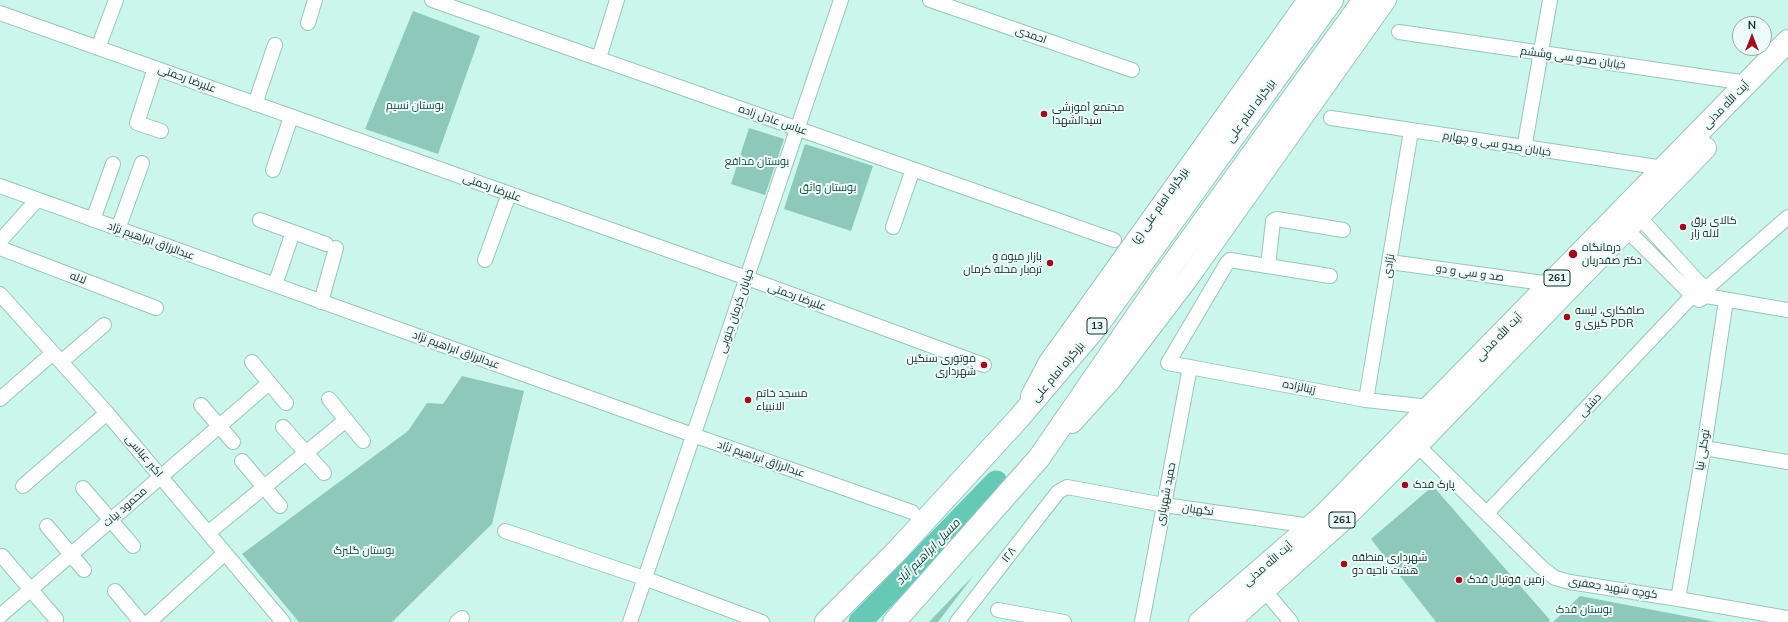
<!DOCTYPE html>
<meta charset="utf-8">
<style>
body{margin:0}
#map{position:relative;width:1788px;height:622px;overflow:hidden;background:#caf6ec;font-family:Mulish,sans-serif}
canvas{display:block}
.north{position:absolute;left:1732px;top:16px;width:40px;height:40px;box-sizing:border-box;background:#ecfdf9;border:1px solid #97a8a4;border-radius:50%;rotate:0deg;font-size:11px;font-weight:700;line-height:16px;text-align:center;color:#172824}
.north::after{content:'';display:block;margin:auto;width:14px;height:18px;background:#a40a1e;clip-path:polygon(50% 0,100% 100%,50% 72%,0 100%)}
</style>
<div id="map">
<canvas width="1788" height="622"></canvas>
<div class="north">N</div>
</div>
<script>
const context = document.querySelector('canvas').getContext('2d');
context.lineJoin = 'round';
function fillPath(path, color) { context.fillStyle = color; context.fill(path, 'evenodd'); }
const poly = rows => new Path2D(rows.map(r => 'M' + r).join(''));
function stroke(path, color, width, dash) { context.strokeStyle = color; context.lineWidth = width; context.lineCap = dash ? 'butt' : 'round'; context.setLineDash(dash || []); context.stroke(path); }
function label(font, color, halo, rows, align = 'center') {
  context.font = font + ' Mulish,Cairo,sans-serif'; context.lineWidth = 4; context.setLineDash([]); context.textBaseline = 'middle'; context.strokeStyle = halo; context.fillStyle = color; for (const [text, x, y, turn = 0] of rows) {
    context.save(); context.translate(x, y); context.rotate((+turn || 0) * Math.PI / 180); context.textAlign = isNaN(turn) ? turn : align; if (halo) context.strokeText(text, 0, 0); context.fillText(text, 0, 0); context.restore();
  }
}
fillPath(poly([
 [413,11,480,36,438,154,365,129],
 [749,128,784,139,765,195,731,184],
 [805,144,873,166,851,231,784,209],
 [462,376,524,391,492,524,392,622,299,622,242,554,408,431,427,403,443,404],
 [1433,486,1550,620,1548,622,1436,622,1371,539],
 [974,575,938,622,929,622],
 [1580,596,1716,622,1553,622]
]), '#8ec8bb');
stroke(poly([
 [860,622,996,482]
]), '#65c9b5', 23);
const minor = poly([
 [432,0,1114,240],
 [930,0,1132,70],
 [0,13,747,278,984,365],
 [308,23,315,0],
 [1399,32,1747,83],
 [98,48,116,0],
 [599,58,617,0],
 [155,68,137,123,161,131],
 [255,104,275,45],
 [1331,118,1664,168],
 [1524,149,1550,0],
 [273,170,291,117],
 [0,186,693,435,912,512],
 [1633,210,1700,284],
 [93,220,113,164],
 [260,220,293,232,275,285],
 [1621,224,1691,294],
 [893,227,913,169],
 [118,229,142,163],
 [293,232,326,244],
 [0,241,37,200],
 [0,248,156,308],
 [485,260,509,194],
 [1390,262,1551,284],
 [1268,266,1273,221,1277,219,1343,230],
 [1330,276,1230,260,1227,263,1168,363,1366,400,1430,407],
 [1707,288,1788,217],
 [0,294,107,413,283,622],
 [1706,296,1707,288,1703,285,1695,285,1692,289,1692,296,1699,300,1706,296,1788,310],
 [321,302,336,248],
 [61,362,104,325],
 [252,362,286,403],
 [0,399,53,353],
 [329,399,363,441],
 [1366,400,1411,131],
 [201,405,233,442],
 [283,427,324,473],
 [1417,445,1541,567,1555,578,1570,582,1678,599,1788,618],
 [1704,448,1788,462],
 [242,461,280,506],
 [23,486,107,413],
 [83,488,133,546],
 [1487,513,1692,296],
 [47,526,84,570],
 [505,531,644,578,762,622],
 [208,533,346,420],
 [2,556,56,619],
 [1264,590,1291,622],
 [115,591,141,622],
 [1678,599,1704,448,1726,300],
 [998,610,1064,622],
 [0,616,269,383],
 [149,622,225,553],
 [457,622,462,618],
 [630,622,841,0],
 [957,622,1058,492,1067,487,1164,505,1311,526],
 [1142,622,1190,367]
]);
const secondary = poly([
 [1031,396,1049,362,1308,0],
 [1072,423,1111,380,1190,276,1386,0]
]);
const primary = poly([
 [1200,622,1325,514,1788,41],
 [1228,622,1339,523,1417,445,1705,148]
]);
const trunk = poly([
 [826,622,896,552,1019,418,1097,326,1332,0],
 [894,622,1039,458,1167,272,1364,0]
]);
stroke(minor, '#9ac5bb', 16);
stroke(secondary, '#9ac5bb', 22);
stroke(primary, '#9ac5bb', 24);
stroke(trunk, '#9ac5bb', 24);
stroke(minor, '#fff', 14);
stroke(secondary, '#fff', 20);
stroke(primary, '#fff', 22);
stroke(trunk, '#fff', 22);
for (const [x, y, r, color] of [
 [1044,114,4,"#a40a1e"],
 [1683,227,4,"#a40a1e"],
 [1573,254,5,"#a40a1e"],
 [1050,263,4,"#a40a1e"],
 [1567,317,4,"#a40a1e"],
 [984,365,4,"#a40a1e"],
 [748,400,4,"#a40a1e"],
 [1405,485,4,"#a40a1e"],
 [1344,564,4,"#a40a1e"],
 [1459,580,4,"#a40a1e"]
]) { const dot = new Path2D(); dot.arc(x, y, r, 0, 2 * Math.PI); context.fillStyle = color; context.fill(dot); stroke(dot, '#ecfdf9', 1.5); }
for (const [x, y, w] of [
 [1557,278,26],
 [1097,326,20],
 [1342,520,26]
]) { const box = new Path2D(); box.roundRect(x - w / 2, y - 8, w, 16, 3); context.fillStyle = '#ecfdf9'; context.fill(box); stroke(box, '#172824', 1); }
label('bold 10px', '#172824', null, [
 ["261",1557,278],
 ["13",1097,326],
 ["261",1342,520]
]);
label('11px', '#172824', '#ecfdf9', [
 ["احمدی",1031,35,19],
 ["خیابان صدو سی وششم",1573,58,8],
 ["علیرضا رحمتی",187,79,20],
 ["آیت الله مدنی",1726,105,-46],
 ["بزرگراه امام علی",1251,111,-54],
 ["عباس عادل زاده",773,120,19],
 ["خیابان صدو سی و چهارم",1497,144,9],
 ["علیرضا رحمتی",492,188,20],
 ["بزرگراه امام علی (ع)",1160,206,-55],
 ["عبدالرزاق ابراهیم نژاد",151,241,20],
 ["نژادی",1389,266,-80],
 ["صد و سی و دو",1470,273,8],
 ["لاله",78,278,21],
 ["علیرضا رحمتی",797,297,20],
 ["خیابان کرمان جنوبی",736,311,-71],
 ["آیت الله مدنی",1499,337,-46],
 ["عبدالرزاق ابراهیم نژاد",456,350,20],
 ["بزرگراه امام علی",1058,372,-50],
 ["زینالزاده",1299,387,11],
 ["دشتی",1590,405,-47],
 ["توکلی نیا",1703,450,-81],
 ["اکبر عباسی",144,456,50],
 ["عبدالرزاق ابراهیم نژاد",761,459,19],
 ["حمید شهریاری",1166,494,-79],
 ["محمود بیات",125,507,-41],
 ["نگهبان",1198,510,8],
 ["۱۲۸",1009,555,-52],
 ["آیت الله مدنی",1268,564,-41],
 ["کوچه شهید جعفری",1613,588,9]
]);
label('11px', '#1a473e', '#ecfdf9', [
 ["بوستان نسیم",415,106],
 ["بوستان مدافع",757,162],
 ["بوستان واثق",828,188],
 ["بوستان گلبرگ",364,551],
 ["بوستان فدک",1584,610]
]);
label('11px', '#172824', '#ecfdf9', [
 ["مجتمع آموزشی",1052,108],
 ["سیدالشهدا",1052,121],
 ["کالای برق",1691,221],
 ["لاله زار",1691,234],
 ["درمانگاه",1582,248],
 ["دکتر صفدریان",1582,261],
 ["بازار میوه و",1042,257,"right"],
 ["تره‌بار محله کرمان",1042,270,"right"],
 ["صافکاری، لیسه",1575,311],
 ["گیری و PDR",1575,324],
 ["موتوری سنگین",976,359,"right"],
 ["شهرداری",976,372,"right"],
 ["مسجد خاتم",756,394],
 ["الانبیاء",756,407],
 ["پارک فدک",1413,485],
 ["شهرداری منطقه",1352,558],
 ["هشت ناحیه دو",1352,571],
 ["زمین فوتبال فدک",1467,580]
], 'left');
label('italic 12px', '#124038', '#ecfdf9', [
 ["مسیل ابراهیم آباد",928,552,-46]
]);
</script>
